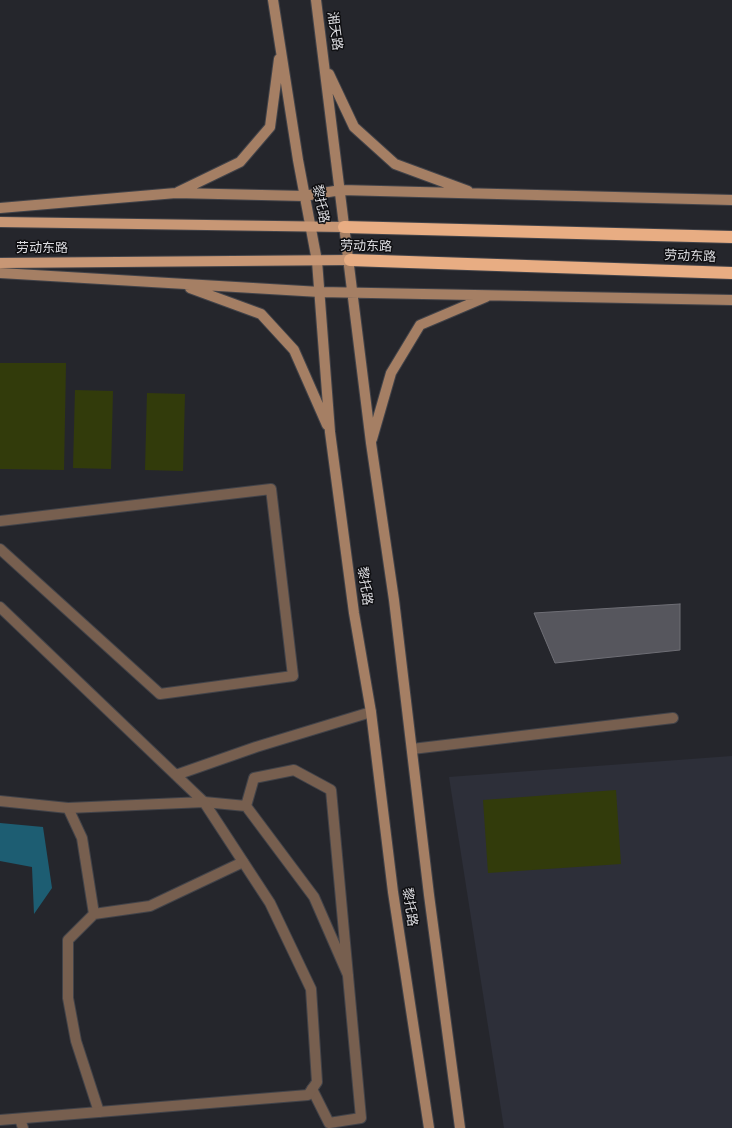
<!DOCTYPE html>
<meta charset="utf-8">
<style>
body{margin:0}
canvas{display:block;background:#25262c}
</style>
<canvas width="732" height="1128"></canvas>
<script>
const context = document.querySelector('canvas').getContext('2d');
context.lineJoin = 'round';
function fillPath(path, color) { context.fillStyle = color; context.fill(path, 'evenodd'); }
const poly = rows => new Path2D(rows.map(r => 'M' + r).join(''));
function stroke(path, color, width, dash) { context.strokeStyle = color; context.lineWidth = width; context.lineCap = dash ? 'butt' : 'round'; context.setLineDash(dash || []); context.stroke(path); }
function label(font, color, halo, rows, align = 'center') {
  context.font = font + ' Roboto,"Noto Sans SC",sans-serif'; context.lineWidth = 3; context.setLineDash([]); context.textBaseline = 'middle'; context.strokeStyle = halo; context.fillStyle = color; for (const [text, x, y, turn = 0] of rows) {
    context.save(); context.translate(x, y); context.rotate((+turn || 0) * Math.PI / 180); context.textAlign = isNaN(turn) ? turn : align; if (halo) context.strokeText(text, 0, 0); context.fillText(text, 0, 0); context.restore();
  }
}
fillPath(poly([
 [732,756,732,1128,504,1128,449,777]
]), '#2d2f39');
fillPath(poly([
 [0,363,66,363,64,470,0,469],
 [75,390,113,391,111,469,73,468],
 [147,393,185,394,183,471,145,470],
 [616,790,621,864,488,873,483,800]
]), '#323b0b');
fillPath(poly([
 [0,823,43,827,52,888,34,914,32,867,0,861]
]), '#1d5d72');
const building = poly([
 [680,604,680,650,555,663,534,613,680,604]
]);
fillPath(building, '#56565d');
stroke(building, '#6e6e75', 1);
const lane = poly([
 [0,521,271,489,293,676,160,694,0,549],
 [412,749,673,718],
 [0,801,68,808,82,838,94,914,68,940,68,998,76,1041,99,1112],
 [204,802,246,806],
 [94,914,150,906,243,862],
 [312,1089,329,1123,361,1118,331,790,294,770,254,778,246,806,314,897,348,975],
 [20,1119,23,1128]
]);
const street = poly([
 [0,607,204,802,270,903,311,989,317,1082,308,1095,0,1120],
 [176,775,256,747,371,712],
 [68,808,204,802]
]);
const secondary = poly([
 [273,0,298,160,317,261,330,432,354,613,371,712,393,892,429,1128],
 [316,0,371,443,394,600,429,895,460,1128],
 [329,74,354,127,395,164,468,191],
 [178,192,240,162,270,127,279,59],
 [0,208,176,193,304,196,341,190,732,200],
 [0,273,320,292,732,300],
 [190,288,261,314,294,350,327,425],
 [372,439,391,373,420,325,486,297]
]);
const primary = poly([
 [0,222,344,227],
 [0,263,350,260]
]);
const highway = poly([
 [344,227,732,237],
 [350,260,732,273]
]);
stroke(lane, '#424349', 12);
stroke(street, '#424349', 12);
stroke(secondary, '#424349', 12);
stroke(primary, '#424349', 12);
stroke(highway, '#424349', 14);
stroke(lane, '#775f4f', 10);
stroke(street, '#775f4f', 10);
stroke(secondary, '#a57f64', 10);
stroke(primary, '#c89775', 10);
stroke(highway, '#e8ad83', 12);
label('13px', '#dcdce0', '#0f0f12', [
 ["湘天路",334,31,82],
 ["黎托路",320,204,79],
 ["劳动东路",366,247,1],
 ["劳动东路",42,249],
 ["劳动东路",690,257,2],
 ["黎托路",364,586,82],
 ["黎托路",409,907,82]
]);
</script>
